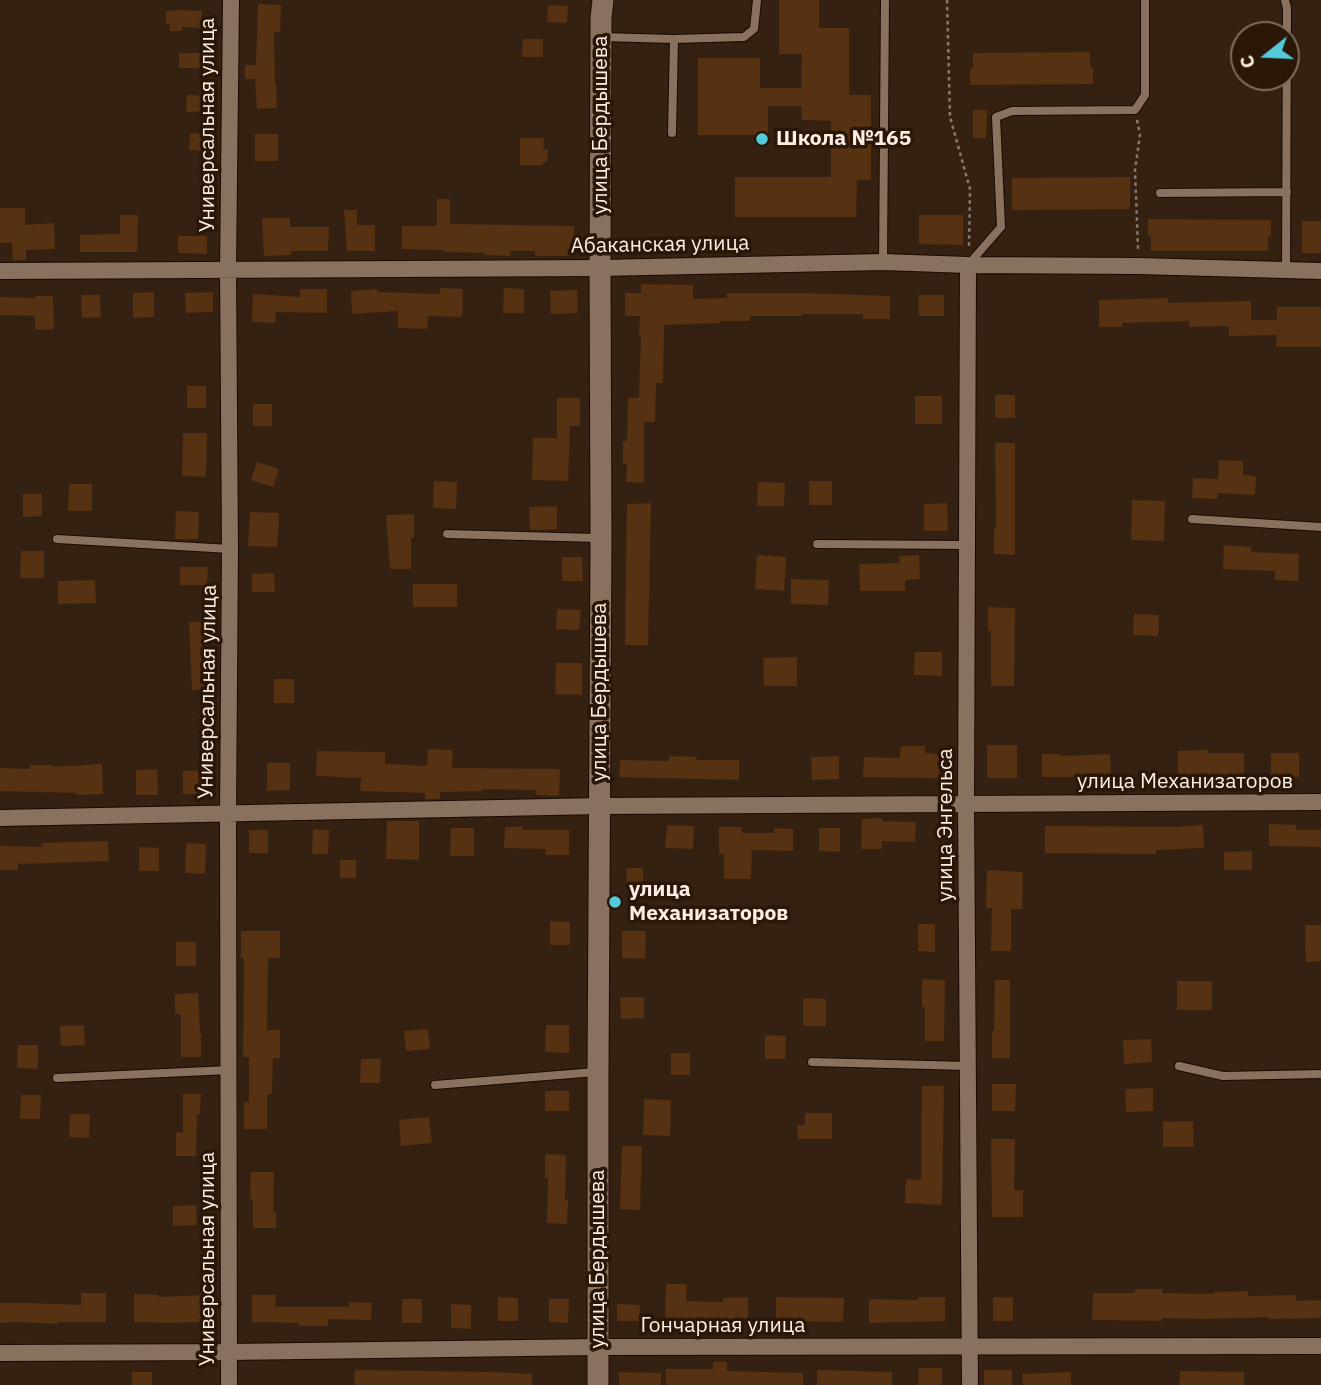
<!DOCTYPE html>
<meta charset="utf-8">
<style>
body{margin:0}
#map{position:relative;width:1321px;height:1385px;overflow:hidden;background:#352111;font-family:"IBM Plex Sans",sans-serif}
canvas{display:block}
.north{position:absolute;left:1230px;top:21px;width:70px;height:70px;box-sizing:border-box;background:#2b1707;border:2px solid #7f6d5f;border-radius:50%;rotate:252deg;font-size:19px;font-weight:700;line-height:28px;text-align:center;color:#fceee4}
.north::after{content:'';display:block;margin:auto;width:24px;height:32px;background:#53cbdb;clip-path:polygon(50% 0,100% 100%,50% 72%,0 100%)}
</style>
<div id="map">
<canvas width="1321" height="1385"></canvas>
<div class="north">С</div>
</div>
<script>
const context = document.querySelector('canvas').getContext('2d');
context.lineJoin = 'round';
function fillPath(path, color) { context.fillStyle = color; context.fill(path, 'evenodd'); }
const poly = rows => new Path2D(rows.map(r => 'M' + r).join(''));
function stroke(path, color, width, dash) { context.strokeStyle = color; context.lineWidth = width; context.lineCap = dash ? 'butt' : 'round'; context.setLineDash(dash || []); context.stroke(path); }
function label(font, color, halo, rows, align = 'center') {
  context.font = font + ' "IBM Plex Sans",sans-serif'; context.lineWidth = 7; context.setLineDash([]); context.textBaseline = 'middle'; context.strokeStyle = halo; context.fillStyle = color; for (const [text, x, y, turn = 0] of rows) {
    context.save(); context.translate(x, y); context.rotate((+turn || 0) * Math.PI / 180); context.textAlign = isNaN(turn) ? turn : align; if (halo) context.strokeText(text, 0, 0); context.fillText(text, 0, 0); context.restore();
  }
}
fillPath(poly([
 [779,0,819,0,819,28,849,28,849,95,871,95,871,180,857,180,856,217,735,217,735,177,831,177,831,121,802,120,801,106,768,106,768,135,698,135,698,58,760,58,760,88,801,88,802,54,779,54],
 [258,4,281,5,280,32,274,32,275,83,276,83,277,108,257,109,255,79,245,79,245,65,256,65],
 [548,5,568,6,567,23,547,22],
 [181,10,202,11,201,28,182,27,182,31,170,31,170,24,166,24,166,11],
 [523,39,543,39,543,57,522,57],
 [1090,52,1090,67,1093,67,1093,84,970,85,970,68,973,68,973,53],
 [179,53,202,53,203,68,179,68],
 [187,95,213,96,213,111,186,112],
 [973,110,987,110,986,138,973,138],
 [190,133,210,134,210,151,189,150],
 [255,134,278,134,278,161,255,161],
 [520,138,544,138,543,149,548,149,547,162,543,162,543,165,520,165],
 [1130,177,1130,209,1012,210,1012,178],
 [437,199,450,199,450,224,574,226,575,256,535,256,535,251,510,251,510,256,485,255,485,253,444,252,444,250,402,249,402,226,437,226],
 [0,208,25,208,25,225,54,223,55,249,26,250,26,260,13,260,12,243,0,243],
 [344,210,357,210,357,225,375,225,375,251,347,251],
 [120,215,138,215,137,252,80,252,80,235,120,234],
 [919,215,963,215,963,245,919,244],
 [262,218,290,218,290,227,329,227,328,251,291,251,291,255,264,256],
 [1148,219,1271,220,1271,237,1268,236,1268,251,1151,251,1151,236,1148,236],
 [1302,221,1321,221,1321,253,1302,253],
 [178,236,207,236,207,254,178,253],
 [641,284,693,285,693,299,727,298,727,293,802,293,890,296,890,319,863,319,863,314,802,314,802,316,750,316,750,321,720,321,720,323,664,325,663,383,656,383,655,422,644,422,644,483,626,482,627,464,623,464,623,441,627,441,628,398,639,398,641,336,639,336,640,316,625,316,625,293,641,293],
 [440,288,463,289,462,317,428,316,427,329,398,328,398,311,352,314,351,291,378,289,378,292,440,294],
 [504,288,524,289,524,313,503,313],
 [300,289,327,289,327,313,276,312,275,323,252,322,253,294,300,297],
 [577,290,578,313,551,314,550,291],
 [154,292,154,317,133,318,133,293],
 [213,292,213,312,186,313,185,293],
 [81,295,100,295,101,317,82,318],
 [918,295,944,295,944,316,919,316],
 [35,296,53,296,54,329,35,330,35,316,0,315,0,297,35,298],
 [1168,298,1168,303,1251,301,1251,320,1277,320,1277,307,1321,307,1321,347,1276,347,1277,335,1229,336,1229,326,1189,327,1189,321,1122,323,1122,327,1099,327,1099,300],
 [187,386,206,386,206,408,187,408],
 [995,395,1015,395,1015,418,995,418],
 [915,396,942,396,942,424,915,424],
 [557,398,580,398,580,426,570,426,568,481,532,480,533,438,557,438],
 [253,404,272,404,272,426,253,426],
 [183,433,207,433,206,477,182,476],
 [995,443,1015,443,1015,555,994,554,994,529,996,529],
 [1219,460,1243,461,1243,475,1256,476,1255,495,1217,493,1217,499,1192,498,1193,478,1218,479],
 [257,462,279,469,273,487,251,480],
 [434,481,457,482,456,509,433,508],
 [809,481,832,481,832,505,809,505],
 [758,482,785,483,784,506,757,506],
 [69,484,92,484,92,511,68,511],
 [23,494,42,494,42,516,23,517],
 [1132,500,1165,501,1164,541,1131,540],
 [651,503,648,645,625,645,627,504],
 [947,503,948,531,924,531,924,504],
 [557,506,557,529,530,530,529,507],
 [176,511,199,512,198,539,175,539],
 [250,512,279,513,277,547,248,546],
 [414,514,414,538,411,538,411,569,390,569,386,515],
 [1224,545,1251,547,1251,552,1299,554,1298,581,1275,580,1275,571,1223,569],
 [21,551,44,551,44,578,20,578],
 [757,555,786,557,784,591,755,589],
 [919,555,920,579,905,580,905,591,860,591,859,564,900,563,899,556],
 [562,557,582,557,583,581,562,581],
 [180,567,208,567,207,585,180,585],
 [274,573,275,592,252,592,252,574],
 [791,579,829,580,828,605,791,604],
 [95,580,96,603,58,604,58,581],
 [413,584,457,584,457,607,413,607],
 [988,607,1015,608,1014,686,991,686,991,631,988,631],
 [557,609,581,610,579,630,556,629],
 [1134,614,1159,615,1158,636,1133,635],
 [189,622,208,622,208,668,210,668,211,690,192,690],
 [915,652,942,652,942,676,914,675],
 [797,657,797,686,764,686,763,658],
 [556,663,582,663,582,695,555,694],
 [274,679,294,679,294,703,274,703],
 [987,745,1017,745,1017,778,987,778],
 [901,746,925,746,925,753,940,754,939,778,863,777,864,757,900,758],
 [428,749,453,750,452,768,560,769,559,796,536,795,536,790,482,789,482,791,440,792,440,799,425,799,425,793,360,791,361,778,316,776,317,751,385,752,385,764,427,766],
 [1208,750,1208,753,1244,753,1244,776,1178,777,1178,751],
 [1271,753,1299,753,1299,777,1271,777],
 [1042,754,1061,754,1061,756,1110,754,1111,778,1084,779,1084,777,1042,777],
 [669,756,697,757,696,760,739,760,739,780,619,777,620,760,669,761],
 [839,756,839,779,812,780,811,757],
 [267,763,290,763,290,790,267,791],
 [102,764,103,794,77,795,76,793,0,791,0,768,30,769,30,765,53,765,53,767],
 [157,769,158,795,136,795,136,770],
 [210,770,210,794,183,794,183,771],
 [882,818,882,821,916,822,915,842,882,841,882,849,861,849,862,819],
 [387,821,419,821,419,860,386,859],
 [1269,824,1296,825,1296,830,1321,830,1321,847,1269,846],
 [667,825,694,826,693,849,665,848],
 [1203,825,1204,848,1156,850,1156,854,1045,853,1045,826,1176,827],
 [505,827,522,827,522,830,569,830,569,855,545,855,546,849,504,848],
 [719,827,742,827,742,833,774,833,774,828,793,829,793,851,752,850,751,879,724,879,724,854,719,854],
 [451,828,474,828,474,856,450,856],
 [819,828,840,828,840,852,819,851],
 [313,829,329,830,328,854,312,854],
 [249,830,268,830,268,853,249,853],
 [108,841,109,861,18,864,18,870,0,870,0,846,42,847,41,843],
 [186,843,206,844,205,874,185,873],
 [139,847,159,848,159,871,139,871],
 [1252,851,1252,870,1224,870,1224,852],
 [340,860,356,860,356,878,340,878],
 [627,868,643,868,643,888,626,887],
 [987,870,1023,872,1022,909,1011,909,1011,951,991,951,992,908,986,908],
 [550,921,570,922,570,945,550,945],
 [918,924,935,924,935,952,918,951],
 [1305,925,1321,925,1321,961,1306,962],
 [241,931,280,931,280,958,268,958,267,1030,280,1030,280,1058,273,1058,272,1094,267,1094,267,1129,244,1129,244,1102,249,1102,249,1057,243,1057,244,958,241,958],
 [622,931,646,931,645,959,622,958],
 [176,942,196,942,196,966,176,966],
 [922,979,945,980,944,1041,925,1041,925,1007,922,1007],
 [995,980,1010,980,1010,1058,992,1058,992,1031,994,1031],
 [1177,981,1212,981,1212,1010,1177,1010],
 [198,993,200,1033,201,1033,201,1057,181,1057,181,1014,175,1014,175,994],
 [620,997,644,997,644,1018,621,1019],
 [803,998,826,999,826,1026,803,1026],
 [84,1025,85,1045,61,1046,60,1026],
 [546,1025,569,1025,569,1053,545,1052],
 [428,1029,430,1049,406,1051,404,1031],
 [765,1035,786,1036,785,1059,765,1059],
 [1151,1039,1152,1062,1124,1064,1123,1040],
 [18,1045,38,1045,38,1069,17,1068],
 [671,1053,690,1053,690,1075,671,1075],
 [361,1059,381,1059,380,1083,360,1083],
 [992,1084,1016,1084,1015,1111,992,1111],
 [922,1086,944,1086,942,1205,905,1203,906,1179,921,1180],
 [1153,1088,1153,1111,1126,1112,1125,1089],
 [545,1091,569,1091,569,1111,545,1111],
 [183,1094,201,1094,200,1114,197,1114,196,1156,176,1156,176,1132,183,1133],
 [21,1095,41,1095,40,1119,20,1119],
 [644,1099,671,1100,670,1136,643,1135],
 [805,1113,832,1113,832,1139,798,1139,797,1125,805,1125],
 [70,1114,90,1114,89,1138,69,1137],
 [429,1117,432,1143,401,1146,399,1120],
 [1193,1121,1194,1147,1163,1147,1163,1122],
 [991,1139,1015,1139,1014,1190,1023,1190,1023,1217,992,1217],
 [622,1146,642,1146,640,1210,620,1209],
 [545,1154,566,1155,565,1200,568,1200,567,1224,547,1223,548,1178,545,1178],
 [251,1172,274,1172,273,1212,276,1212,276,1228,253,1228,253,1199,250,1199],
 [196,1205,197,1225,173,1226,173,1206],
 [666,1284,687,1284,686,1301,723,1302,723,1298,748,1297,748,1319,665,1319],
 [1135,1289,1162,1289,1162,1293,1214,1294,1214,1292,1248,1291,1248,1296,1296,1295,1296,1301,1321,1300,1321,1318,1269,1319,1269,1317,1204,1319,1162,1318,1162,1321,1092,1320,1093,1293,1135,1293],
 [81,1293,106,1293,106,1322,58,1322,58,1324,16,1322,0,1323,0,1303,29,1303,81,1305],
 [134,1294,158,1295,158,1297,203,1295,204,1322,169,1323,134,1322],
 [252,1295,276,1295,275,1307,349,1307,349,1302,372,1303,371,1320,328,1319,328,1326,299,1326,299,1323,252,1322],
 [498,1297,518,1298,518,1321,498,1321],
 [776,1297,844,1298,843,1322,799,1321,799,1325,776,1325],
 [918,1297,945,1297,945,1321,869,1323,869,1299,918,1300],
 [993,1297,1013,1298,1013,1321,993,1321],
 [402,1299,422,1299,422,1323,402,1323],
 [549,1299,569,1299,568,1323,549,1322],
 [451,1304,471,1305,471,1329,451,1328],
 [617,1304,640,1305,639,1321,617,1321],
 [713,1362,727,1362,727,1371,803,1373,803,1385,666,1385,666,1369,713,1369],
 [919,1368,942,1368,942,1385,918,1385],
 [355,1370,490,1372,532,1374,532,1385,354,1385],
 [817,1370,892,1372,892,1385,817,1385],
 [984,1370,1012,1370,1012,1385,984,1385],
 [1180,1371,1244,1372,1244,1385,1179,1385],
 [132,1372,152,1372,152,1385,132,1385],
 [619,1372,661,1373,661,1385,619,1385],
 [1071,1372,1071,1385,1023,1385,1022,1374]
]), '#563112');
const lane = poly([
 [1285,0,1287,8,1286,270],
 [601,37,674,39,744,37,754,29,757,0],
 [672,133,674,39],
 [1160,193,1287,192],
 [883,262,885,0],
 [968,265,1001,227,996,117,1012,111,1135,110,1145,95,1145,0],
 [1192,519,1321,527],
 [447,534,598,538],
 [57,539,230,549],
 [817,544,968,545],
 [812,1062,968,1066],
 [1179,1066,1223,1076,1321,1074],
 [57,1078,229,1070],
 [435,1085,596,1072]
]);
const street = poly([
 [968,265,966,804,970,1385],
 [0,271,600,268,883,262,968,265,1138,266,1321,271],
 [0,818,600,806,1321,802],
 [0,1353,229,1352,598,1347,1321,1346],
 [229,1385,228,814,230,549,228,270,231,0]
]);
const secondary = poly([
 [598,1385,598,1072,601,538,600,268,601,18,603,0]
]);
stroke(lane, '#1c0900', 10);
stroke(street, '#1c0900', 18);
stroke(secondary, '#1c0900', 23);
stroke(poly([
 [947,0,950,117,970,189,969,246],
 [1137,120,1140,135,1135,170,1138,249]
]), '#8a796b', 2.5, [3.5, 3.5]);
stroke(lane, '#89715f', 8);
stroke(street, '#89715f', 16);
stroke(secondary, '#89715f', 21);
for (const [x, y, r, color] of [
 [762,139,7,"#53cbdb"],
 [615,902,7,"#53cbdb"]
]) { const dot = new Path2D(); dot.arc(x, y, r, 0, 2 * Math.PI); context.fillStyle = color; context.fill(dot); stroke(dot, '#2b1707', 2.5); }
label('21px', '#fceee4', '#2b1707', [
 ["Универсальная улица",208,125,-90],
 ["улица Бердышева",601,125,-90],
 ["Абаканская улица",660,245,-1],
 ["Универсальная улица",208,692,-89],
 ["улица Бердышева",600,692,-90],
 ["улица Механизаторов",1185,782],
 ["улица Энгельса",946,825,-90],
 ["Универсальная улица",208,1259,-90],
 ["улица Бердышева",598,1259,-90],
 ["Гончарная улица",723,1326]
]);
label('bold 21px', '#fceee4', '#2b1707', [
 ["Школа №165",776,139],
 ["улица",629,890],
 ["Механизаторов",629,914]
], 'left');
</script>
